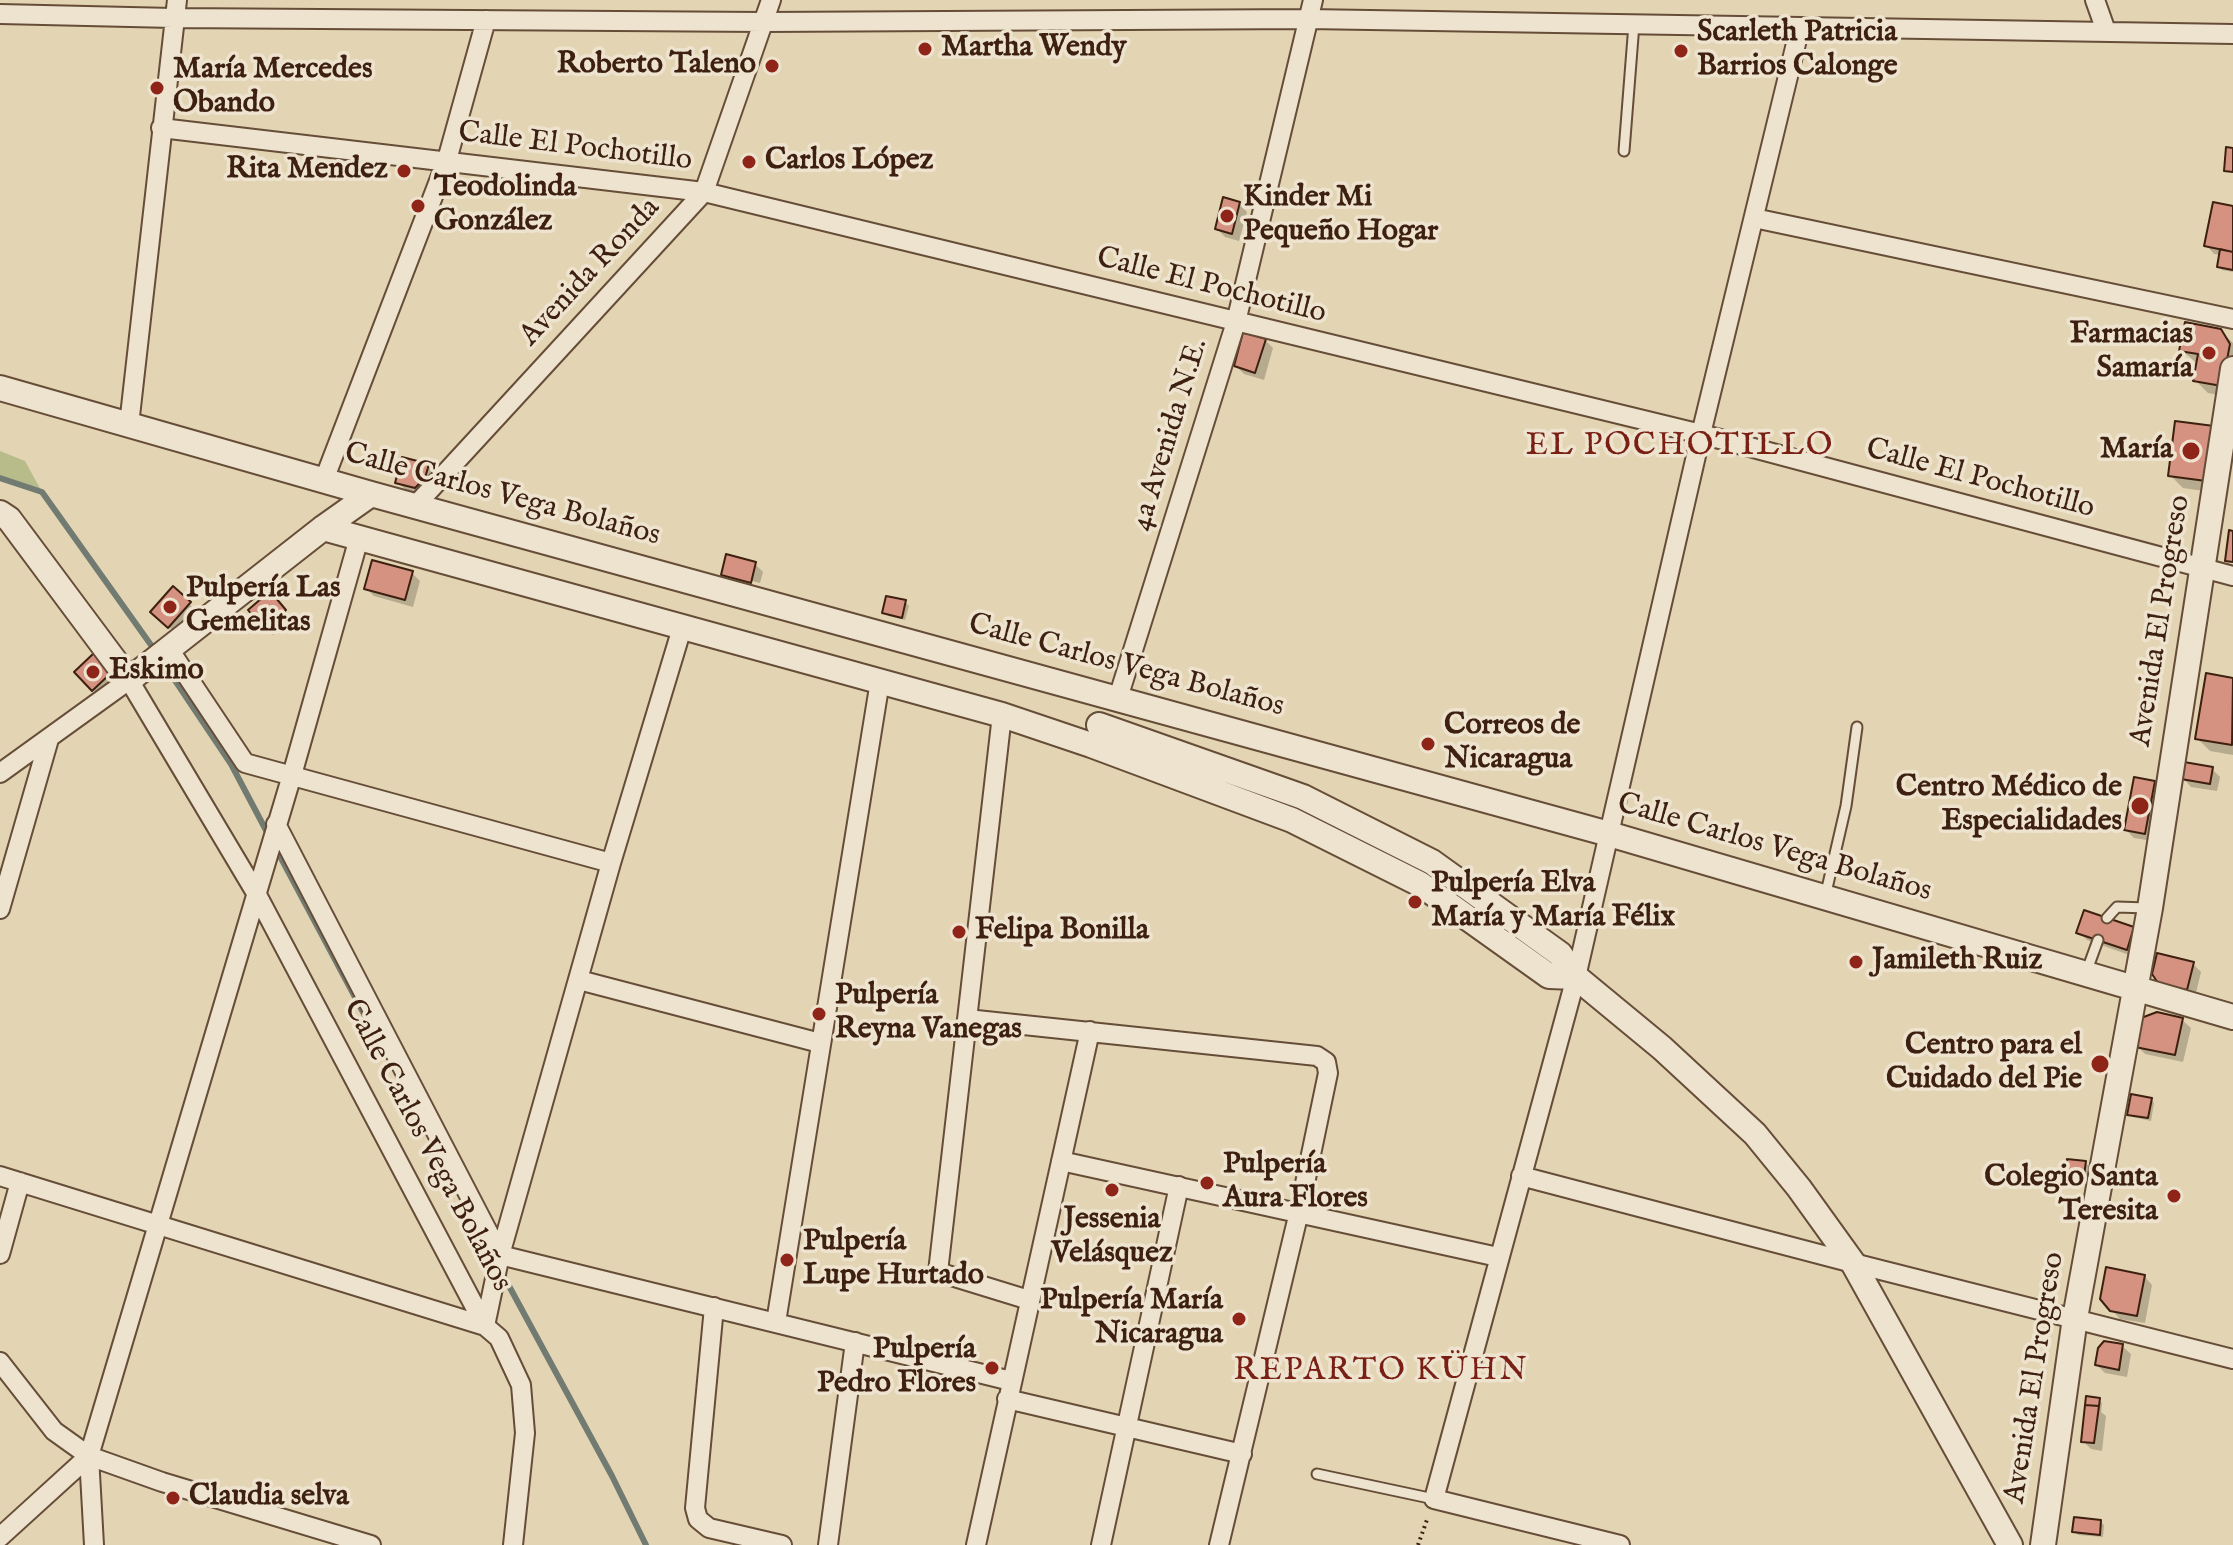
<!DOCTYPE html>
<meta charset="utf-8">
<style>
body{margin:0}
canvas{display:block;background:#e3d4b3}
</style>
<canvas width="2233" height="1545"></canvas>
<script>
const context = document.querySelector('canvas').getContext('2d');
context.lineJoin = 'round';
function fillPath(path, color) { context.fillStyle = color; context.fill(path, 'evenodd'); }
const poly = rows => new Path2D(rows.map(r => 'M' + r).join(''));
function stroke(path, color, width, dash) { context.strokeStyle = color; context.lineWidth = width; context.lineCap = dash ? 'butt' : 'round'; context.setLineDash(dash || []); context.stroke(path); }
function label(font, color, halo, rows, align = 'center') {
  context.font = font + ' "IM FELL English",serif'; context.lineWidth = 7; context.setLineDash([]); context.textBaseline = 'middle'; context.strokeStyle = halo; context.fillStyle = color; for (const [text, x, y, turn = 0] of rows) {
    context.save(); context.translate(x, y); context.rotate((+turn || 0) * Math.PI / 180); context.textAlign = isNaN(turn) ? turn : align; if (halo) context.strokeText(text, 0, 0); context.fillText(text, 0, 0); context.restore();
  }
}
fillPath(poly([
 [0,451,25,461,42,492,0,478]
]), '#b7bc8a');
fillPath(poly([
 [1239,204,1247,212,1239,241,1225,237,1217,229],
 [2233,209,2233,272,2222,270,2219,266,2221,255,2214,254,2206,245],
 [2220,330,2233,343,2233,398,2208,393,2195,380,2198,364,2181,350],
 [1265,340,1273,348,1264,380,1244,374,1236,366],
 [2225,441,2218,493,2183,488,2170,475],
 [428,466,436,474,424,495,406,490,397,482],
 [755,564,763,572,760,583,730,575,730,579,759,587,759,589,731,582,723,574],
 [412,573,420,581,413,607,374,596,366,588],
 [278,602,292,619,273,635,265,627],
 [905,602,909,606,905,620,888,616,884,612],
 [189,604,197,611,177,634,161,620],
 [94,656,119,681,101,697,77,672],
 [2208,676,2233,680,2233,755,2210,751,2197,738],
 [2212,769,2220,777,2217,791,2191,787,2183,778],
 [2155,783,2163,791,2153,841,2134,838,2126,830],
 [2133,929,2141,937,2135,957,2087,940,2079,932],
 [2193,964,2201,972,2195,997,2169,990,2155,973],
 [2182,1020,2191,1028,2183,1062,2145,1054,2137,1046],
 [2105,1061,2109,1064,2107,1073,2099,1071,2095,1068],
 [2151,1099,2154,1103,2151,1121,2133,1117,2129,1114],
 [2085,1163,2089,1166,2086,1185,2070,1183,2066,1180],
 [2144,1276,2152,1285,2145,1323,2120,1319,2112,1310],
 [2122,1346,2131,1354,2127,1377,2105,1373,2097,1365],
 [2099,1400,2102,1403,2101,1412,2106,1416,2102,1451,2091,1449,2083,1441],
 [2101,1522,2104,1525,2103,1537,2078,1535,2074,1531]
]), '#0003');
stroke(poly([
 [0,478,42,492,156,652],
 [162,661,231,764,269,836],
 [274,845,380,1044],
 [502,1273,612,1476,646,1545]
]), '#727b71', 6);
const building = poly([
 [2226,147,2233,148,2233,172,2224,171,2226,147],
 [1223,197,1240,202,1232,234,1215,229,1223,197],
 [2213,202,2233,206,2233,252,2204,246,2213,202],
 [2220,249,2233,252,2233,270,2217,267,2220,249],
 [2185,322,2221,329,2230,344,2222,386,2193,381,2198,354,2179,351,2185,322],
 [1243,332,1266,339,1255,373,1234,366,1243,332],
 [2175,421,2214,426,2206,481,2168,476,2175,421],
 [402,457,429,464,425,478,415,488,395,483,402,457],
 [2229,530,2233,531,2233,562,2225,561,2229,530],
 [726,554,756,562,751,583,721,575,726,554],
 [372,560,413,571,405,600,364,589,372,560],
 [173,586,191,602,168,628,150,612,173,586],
 [270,591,286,610,263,629,248,610,270,591],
 [886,596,906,600,902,618,882,613,886,596],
 [94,653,112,672,92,691,74,672,94,653],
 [2206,673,2233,678,2232,745,2195,739,2206,673],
 [2184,762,2213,767,2210,784,2181,779,2184,762],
 [2134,777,2155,781,2145,834,2124,830,2134,777],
 [2084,910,2134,927,2127,950,2076,933,2084,910],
 [2157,953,2194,962,2187,990,2158,983,2152,974,2157,953],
 [2157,1012,2183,1018,2175,1055,2135,1047,2141,1018,2157,1012],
 [2095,1057,2106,1059,2104,1071,2093,1068,2095,1057],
 [2131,1094,2152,1098,2148,1118,2127,1115,2131,1094],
 [2067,1159,2086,1161,2083,1183,2064,1180,2067,1159],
 [2106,1267,2145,1275,2137,1316,2110,1311,2100,1299,2106,1267],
 [2104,1341,2123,1344,2119,1370,2095,1365,2098,1348,2104,1341],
 [2086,1396,2100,1398,2099,1406,2085,1405,2086,1396],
 [2085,1405,2099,1406,2094,1443,2081,1442,2085,1405],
 [2074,1517,2101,1520,2100,1535,2072,1532,2074,1517]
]);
fillPath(building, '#d69281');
stroke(building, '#3d200f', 2);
const service = poly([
 [1624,151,1634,24],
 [1825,897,1846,806,1857,727],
 [2107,918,2117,907,2147,908],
 [2086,973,2098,940],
 [1317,1474,1434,1499]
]);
const minor = poly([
 [2095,0,2106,31],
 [0,14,173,18,764,22,1308,19,2233,34],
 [161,128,704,192,1701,434,2233,576],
 [1754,218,2233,319],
 [129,425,177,0],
 [324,480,447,160,486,20],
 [415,506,704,192,771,0],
 [169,649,245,763,611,863],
 [1118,698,1236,322,1313,0],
 [1002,715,938,1272,1029,1300],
 [0,773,129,680,256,893,485,1326],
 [276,824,500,1255,1011,1381],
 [0,909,49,739],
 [579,980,820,1043],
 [967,1019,1317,1056,1326,1062,1328,1073,1299,1212,1219,1545],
 [1061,1161,1498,1257],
 [0,1176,485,1326,499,1338,521,1385,525,1433,513,1545],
 [1521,1176,1853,1263,2233,1359],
 [0,1254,20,1182],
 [714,1307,695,1508,698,1519,709,1528,782,1545],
 [776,1322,880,681],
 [485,1326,500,1255,611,863,682,628],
 [0,1362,54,1431,89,1456,162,1482,371,1545],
 [1007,1399,1242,1454],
 [0,1537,89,1456],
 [94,1545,89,1456,292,775,359,538],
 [828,1545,855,1342],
 [976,1545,1090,1031],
 [1101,1545,1179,1186],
 [1620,1545,1434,1499,1576,977,1701,434,1800,27]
]);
const tertiary = poly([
 [0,388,371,494,1609,834,2233,1017],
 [0,513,9,519,129,680,323,528,371,494],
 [323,528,1002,715,1091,745,1292,820,1420,884,1549,976,1576,977],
 [1099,725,1303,797,1432,862,1560,954,1576,977,1662,1048,1755,1134,1799,1188,1853,1263,2010,1545],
 [2043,1545,2075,1318,2150,908,2233,369]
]);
stroke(service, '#664d38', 13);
stroke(minor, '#664d38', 22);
stroke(tertiary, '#664d38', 28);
stroke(poly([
 [1418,1545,1428,1517]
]), '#3d200f', 4, [2, 4]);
stroke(service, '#ede3ce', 9);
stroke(minor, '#ede3ce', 18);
stroke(tertiary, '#ede3ce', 24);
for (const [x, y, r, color] of [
 [925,49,8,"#8f2418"],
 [1681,51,8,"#8f2418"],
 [772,66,8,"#8f2418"],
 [157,88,8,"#8f2418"],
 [749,162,8,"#8f2418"],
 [404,171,8,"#8f2418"],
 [418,206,8,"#8f2418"],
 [1227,216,8,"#8f2418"],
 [2209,353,8,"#8f2418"],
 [2191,451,10,"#8f2418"],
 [170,607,8,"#8f2418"],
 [93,672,8,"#8f2418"],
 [1428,744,8,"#8f2418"],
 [2140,806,10,"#8f2418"],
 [1415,902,8,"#8f2418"],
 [959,932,8,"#8f2418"],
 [1856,962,8,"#8f2418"],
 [819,1014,8,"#8f2418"],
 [2100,1064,10,"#8f2418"],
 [1207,1183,8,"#8f2418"],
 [1112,1190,8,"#8f2418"],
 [2174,1196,8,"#8f2418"],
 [787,1260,8,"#8f2418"],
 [1239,1319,8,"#8f2418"],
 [992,1368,8,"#8f2418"],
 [173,1498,8,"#8f2418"]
]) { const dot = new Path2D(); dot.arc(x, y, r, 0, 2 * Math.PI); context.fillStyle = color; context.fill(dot); stroke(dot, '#ede3ce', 3); }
label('bold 30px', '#3d200f', '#ede3ce', [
 ["Scarleth Patricia",1697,34],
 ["Barrios Calonge",1697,68],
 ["Martha Wendy",941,49],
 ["Roberto Taleno",756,66,"right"],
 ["María Mercedes",173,71],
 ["Obando",173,105],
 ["Carlos López",765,162],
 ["Rita Mendez",388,171,"right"],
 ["Teodolinda",434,189],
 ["González",434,223],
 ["Kinder Mi",1243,199],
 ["Pequeño Hogar",1243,233],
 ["Farmacias",2193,336,"right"],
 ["Samaría",2193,370,"right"],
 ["María",2173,451,"right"],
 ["Pulpería Las",186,590],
 ["Gemelitas",186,624],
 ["Eskimo",109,672],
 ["Correos de",1444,727],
 ["Nicaragua",1444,761],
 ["Centro Médico de",2122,789,"right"],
 ["Especialidades",2122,823,"right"],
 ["Pulpería Elva",1431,885],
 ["María y María Félix",1431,919],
 ["Felipa Bonilla",975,932],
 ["Jamileth Ruiz",1872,962],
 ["Pulpería",835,997],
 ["Reyna Vanegas",835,1031],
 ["Centro para el",2082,1047,"right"],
 ["Cuidado del Pie",2082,1081,"right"],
 ["Pulpería",1223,1166],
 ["Aura Flores",1223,1200],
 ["Colegio Santa",2158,1179,"right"],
 ["Teresita",2158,1213,"right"],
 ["Jessenia",1112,1221,"center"],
 ["Velásquez",1112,1255,"center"],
 ["Pulpería",803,1243],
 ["Lupe Hurtado",803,1277],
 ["Pulpería María",1223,1302,"right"],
 ["Nicaragua",1223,1336,"right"],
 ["Pulpería",976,1351,"right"],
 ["Pedro Flores",976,1385,"right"],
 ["Claudia selva",189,1498]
], 'left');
label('30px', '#3d200f', '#ede3ce', [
 ["Calle El Pochotillo",575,148,7],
 ["Avenida Ronda",591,273,-47],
 ["Calle El Pochotillo",1211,287,14],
 ["4a Avenida N.E.",1171,435,-73],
 ["Calle El Pochotillo",1980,480,15],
 ["Calle Carlos Vega Bolaños",502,496,15],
 ["Avenida El Progreso",2162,621,-81],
 ["Calle Carlos Vega Bolaños",1126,667,15],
 ["Calle Carlos Vega Bolaños",1774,849,16],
 ["Calle Carlos Vega Bolaños",426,1146,62],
 ["Avenida El Progreso",2036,1378,-81]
]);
context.letterSpacing = '2px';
label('32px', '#7a1f14', '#ede3ce', [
 ["EL POCHOTILLO",1680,447],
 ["REPARTO KÜHN",1381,1372]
]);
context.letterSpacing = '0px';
</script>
